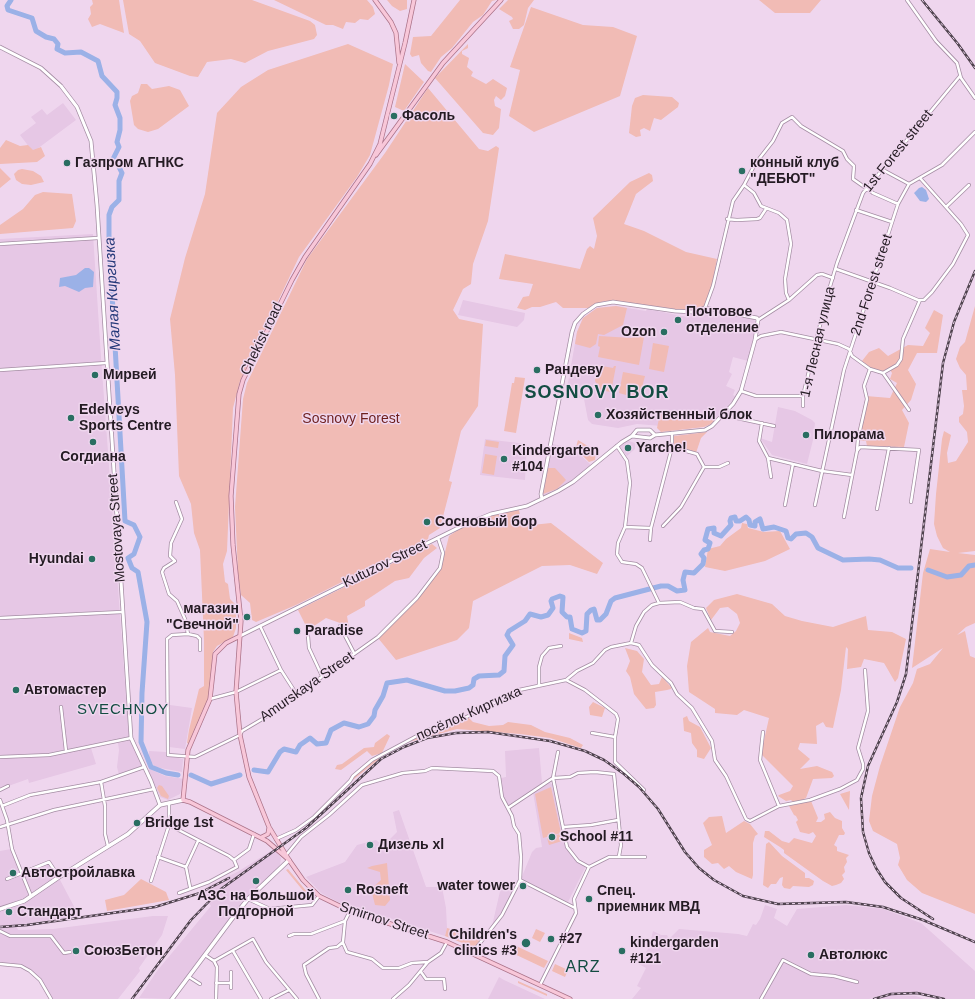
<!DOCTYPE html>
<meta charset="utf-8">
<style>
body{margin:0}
canvas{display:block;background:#efd6ee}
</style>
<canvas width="975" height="999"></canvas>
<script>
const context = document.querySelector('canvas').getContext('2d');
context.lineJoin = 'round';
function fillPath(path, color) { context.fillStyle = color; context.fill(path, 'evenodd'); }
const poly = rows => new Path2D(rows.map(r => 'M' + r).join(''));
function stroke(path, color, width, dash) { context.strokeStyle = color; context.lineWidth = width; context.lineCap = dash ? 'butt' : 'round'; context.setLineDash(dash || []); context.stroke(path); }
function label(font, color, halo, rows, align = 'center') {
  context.font = font + ' Arial,sans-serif'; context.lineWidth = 3; context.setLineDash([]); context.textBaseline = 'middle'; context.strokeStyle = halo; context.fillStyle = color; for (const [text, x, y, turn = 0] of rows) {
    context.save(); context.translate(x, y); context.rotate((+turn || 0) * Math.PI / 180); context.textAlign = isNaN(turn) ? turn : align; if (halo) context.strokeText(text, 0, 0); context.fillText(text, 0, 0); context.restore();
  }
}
fillPath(poly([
 [63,103,76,120,33,152,20,135,36,123,31,117,42,109,47,115],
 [93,234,101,357,129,737,49,753,0,756,0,239],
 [463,300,525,313,524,320,517,327,458,315],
 [616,306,646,311,647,309,687,317,688,315,705,310,713,311,713,315,715,315,721,316,726,314,753,319,755,321,754,335,748,361,733,357,729,372,732,374,726,386,735,390,733,395,736,397,710,424,674,427,637,424,618,428,592,424,588,420,584,399,566,394,577,332,583,318,597,308],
 [778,407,795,411,812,420,815,423,813,440,807,464,772,455,760,438,772,442],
 [485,439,527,444,525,480,480,475],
 [629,441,635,443,635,449,627,456,619,446],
 [552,444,573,448,591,465,572,481,544,496,542,493],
 [170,705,192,708,185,749,169,747],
 [130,740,142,766,119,775,117,767,119,750,118,743],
 [91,748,96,764,29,783,28,779,0,789,0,758,50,756],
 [539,748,542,783,508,807,501,791,501,778,506,777,505,751],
 [149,751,166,752,167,756,183,759,182,772,155,767,149,759],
 [150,769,165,776,184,779,180,794,168,800,160,797,148,770],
 [547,781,553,785,566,847,577,862,586,866,568,902,521,879,532,852,536,848,542,847,533,792],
 [399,810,426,887,442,887,446,908,447,928,445,936,338,902,321,893,306,877,345,862,357,845,376,840,383,846,397,832,393,812],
 [11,849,29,896,23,900,0,907,0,851],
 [274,849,281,858,280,865,230,919,169,999,139,998,157,971,211,906,199,891,239,871],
 [50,863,57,876,31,894,23,874],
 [59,878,79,916,16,925,18,930,53,929,153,916,168,916,162,935,139,968,140,971,118,999,52,999,41,980,31,970,21,965,0,963,0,910,24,903],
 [501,887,513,891,509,901,492,926],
 [765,905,777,909,774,918,787,926,797,909,846,905,883,909,921,923,975,971,975,999,947,999,917,992,890,993,869,999,763,999,783,963,787,963,812,976,814,973,784,958,759,999,632,999,641,988,637,986,646,968,639,964,649,947,653,931,661,935,667,935,669,939,679,929,738,934,747,936,753,924,756,925,760,919],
 [499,977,504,980,545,999,488,999],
 [891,995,916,996,924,999,877,999]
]), '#e6c7e5');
fillPath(poly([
 [92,0,119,0,124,33,100,24,92,27,88,19,91,14,90,7,93,4],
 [123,0,252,0,310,21,315,25,317,35,314,39,268,51,245,63,231,59,207,62,198,77,190,76,155,63,140,41,129,34],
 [274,0,367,0,373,7,375,14,368,20,360,19,355,23,346,22,343,29,333,25,326,25],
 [387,0,407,0,407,9,400,11,392,6],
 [460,0,496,0,492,1,483,15,473,22,452,48,441,57,431,72,428,71,421,63,419,55,412,57,410,54,413,37,431,36],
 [508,0,534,0,528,8,524,25,519,29,513,29,509,21,513,19,512,17,499,9],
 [759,0,821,0,810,13,775,13],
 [531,7,583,25,613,27,637,36,620,96,534,132,509,116,520,70,510,67],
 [348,44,393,64,389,85,370,155,357,177,299,257,240,381,233,408,227,551,223,564,225,582,228,584,230,599,236,605,236,628,233,637,217,646,213,652,209,699,204,713,189,744,187,743,189,730,199,689,204,686,204,640,200,550,194,533,191,504,179,476,175,375,170,319,185,258,205,194,217,113,241,87,268,70],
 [468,44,468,48,462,51,462,54,469,58,467,67,473,72,471,76,486,84,493,79,507,88,505,96,501,100,496,96,494,100,495,106,501,109,499,128,493,135,483,133,435,78],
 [405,64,424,82,404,111,395,107],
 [141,84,147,84,152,89,169,86,180,90,189,106,158,129,148,132,138,129,134,125,130,101,132,96,138,93],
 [428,88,479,149,488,151,496,146,499,148,488,221,473,264,471,284,463,289,453,310,459,319,483,324,478,406,461,431,449,481,452,482,440,528,429,535,428,539,296,605,256,622,252,620,250,603,241,595,238,573,235,507,243,399,247,383,307,259,385,153],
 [643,95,672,97,679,103,678,107,661,120,654,118,650,131,644,128,640,130,641,136,636,137,629,133,632,106,635,98],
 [6,140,20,146,28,145,33,150,41,147,45,156,37,162,0,164,0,148],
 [0,168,11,179,0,188],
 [22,169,33,171,41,176,44,182,31,185,22,184,16,180,14,174,18,170],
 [649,173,652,175,653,181,636,194,624,224,644,231,686,252,717,259,712,285,704,307,693,310,675,309,613,301,604,301,588,308,563,308,556,302,540,307,532,307,525,310,517,308,523,297,529,296,533,284,499,279,505,254,580,269,587,249,590,246,594,249,597,236,593,218,630,182],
 [43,192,72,194,76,221,73,228,0,234,0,225,23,209,35,195],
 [616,306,627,308,623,325,604,335,598,334,596,344,590,348,575,344,577,332,583,318,597,308],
 [975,306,975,551,958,553,975,555,975,623,966,627,957,635,965,631,970,656,975,658,975,914,922,893,907,880,898,865,900,858,897,844,873,831,869,821,872,796,880,766,900,707,913,683,917,669,930,664,943,648,912,668,923,573,930,549,950,552,943,548,937,536,934,524,936,494,942,439,944,431,951,435,947,453,948,463,956,461,968,442,967,432,959,422,959,417,963,414,964,406,962,390,967,390,966,375,960,368,956,359,960,347,965,342],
 [934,310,943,315,937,353,917,353,908,370,916,384,911,400,902,410,909,423,904,447,867,446,866,441,856,440,866,396,890,398,897,383,890,379,892,373,889,368,883,371,871,368,862,361,869,352,879,348,888,356,908,345,923,346,930,333,925,328],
 [632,334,644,337,639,365,598,357,600,347,598,346,599,336,632,338],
 [653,343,669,346,664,372,649,369],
 [597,365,613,368,614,366,616,366,611,392,600,390,595,381],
 [623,372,645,376,640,395,628,398,626,398,626,395,619,393],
 [515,377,525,378,516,433,504,431,512,383,514,383],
 [671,412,715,417,717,418,711,424,704,427,661,432,657,428,660,414],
 [707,432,701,438,696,453,687,449,673,447,674,436],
 [486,440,499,442,498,448,485,446],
 [578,440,596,451,595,460,589,462,579,452,576,447],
 [485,454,497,456,494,475,482,473],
 [548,468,555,468,566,480,557,489,543,494],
 [519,510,522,526,551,523,603,563,597,574,570,565,542,566,473,601,469,628,457,640,396,660,378,638,418,598,441,568,449,536,464,526,491,515],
 [742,523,747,524,748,528,764,532,780,531,790,549,765,561,725,571,705,567,708,549,720,546,726,539,741,528],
 [432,544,437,548,424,558,409,578,395,581,365,601,365,606,347,616,349,628,346,630,340,623,326,618,308,630,298,610],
 [737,594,772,604,785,616,802,621,833,627,866,616,868,630,892,632,906,639,898,678,895,682,884,663,864,659,861,667,847,669,848,649,846,647,841,690,833,728,826,727,823,722,816,726,817,744,800,743,798,749,810,759,800,769,817,766,832,772,834,776,832,778,813,779,806,798,798,802,793,802,791,800,786,801,778,796,779,795,790,791,793,786,761,754,769,718,744,710,737,715,715,713,715,709,689,692,687,666,691,642,708,628,710,632,730,636,736,631,740,623,737,614,728,607,720,608,711,620,706,608,714,600],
 [569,633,582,638,583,642,569,639],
 [625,648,637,651,644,659,642,672,651,685,659,684,662,677,671,687,671,689,667,690,655,692,656,705,654,708,646,709,634,694,630,677,626,671,630,661],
 [593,702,605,708,602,717,590,715,589,707],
 [687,716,689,721,700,727,711,748,704,759,697,757,697,750,692,743,691,733,684,731,683,718],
 [468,717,473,722,489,726,503,725,508,722,531,725,545,732,570,738,583,745,581,748,550,738,520,734,457,729,409,742,429,731,451,726],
 [387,734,390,736,382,753,372,756,367,751,341,770,335,769,337,765,342,764,364,748,374,747,375,743],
 [379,758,379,759,353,780,354,776,372,761],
 [159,785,162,786,169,796,168,799,161,796,157,788],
 [551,787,561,833,543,838,535,794],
 [850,791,849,810,840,794],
 [811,801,818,818,816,822,821,822,825,819,824,814,830,812,835,818,842,821,842,828,845,833,844,835,839,835,834,845,837,847,837,851,849,855,846,858,847,862,844,867,845,872,842,875,844,879,841,883,836,885,832,886,823,881,784,853,784,850,780,847,764,837,765,831,769,831,782,841,789,843,794,838,812,843,816,836,813,832,809,834,800,832,796,822,798,820,796,816,794,815,789,806],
 [722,816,726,833,744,821,750,824,758,834,755,836,753,843,753,875,752,879,736,872,729,866,724,869,718,863,712,864,704,857,704,850,712,845,703,823,709,817],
 [560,834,562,841,549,845,547,838],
 [769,842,782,856,805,873,805,878,809,878,814,881,813,885,809,887,793,886,790,889,784,888,782,885,783,877,780,878,776,884,771,884,768,888,763,885,766,844],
 [387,863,390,900,385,906,375,905,371,889,381,880,380,872,367,868,372,866],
 [288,869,307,892,305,893,286,870],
 [141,879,166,892,169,900,107,911,105,900,124,895],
 [447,928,482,938,483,938,475,948,445,936],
 [536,929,545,933,540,942,532,938],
 [512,944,548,961,544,968,508,951],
 [555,964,568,970,565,977,552,971],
 [518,981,547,994,547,996,518,983]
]), '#f1bbb5');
fillPath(poly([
 [919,188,922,187,926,190,929,199,926,202,920,201,914,193],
 [85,268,89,268,94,272,93,287,85,288,79,292,65,286,59,287,60,278,76,275]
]), '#9bb1e7');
stroke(poly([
 [11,0,7,6,8,10,32,18,36,31,46,37,54,39,58,44,57,49,65,53,81,52,98,61,102,76,117,92,117,98,115,105,120,118,120,130,117,142,119,147,112,161,118,165,122,173,119,181,119,200,112,207,109,215,109,240,125,521,134,525,140,537,134,554,128,558,132,568,138,572,147,622,142,693,141,742,151,767,166,773,178,775],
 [928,570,947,577,961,575,969,566,975,565],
 [254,770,268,772,280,752,284,749,296,752,300,745,310,738,317,744,326,743,331,730,344,723,359,727,368,724,374,716,375,710,383,696,387,683,407,680,445,691,455,691,469,688,473,685,474,679,479,676,499,675,504,671,505,656,513,645,507,635,509,631,525,621,530,614,541,617,548,615,553,608,551,601,552,599,560,596,563,597,562,612,567,617,570,617,572,629,582,633,586,631,587,614,591,610,594,609,597,620,600,620,606,614,611,601,615,598,661,586,668,586,677,591,685,590,683,580,685,572,694,573,703,564,704,558,701,554,704,550,708,549,710,543,705,540,708,529,714,528,714,533,721,536,731,525,730,521,731,518,735,517,736,521,740,521,746,517,749,520,750,525,755,526,755,522,760,519,763,529,774,527,786,531,788,538,791,539,796,534,806,533,812,537,818,548,843,560,869,559,880,560,898,568,911,568],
 [191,775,211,784,240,775]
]), '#9bb1e7', 5);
const minor = poly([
 [907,0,936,41,957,63,961,78,975,98],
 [883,170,909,184],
 [744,185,754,193,761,206,779,213,787,220,791,244,785,279,786,293,789,300],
 [946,207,969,185],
 [856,210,892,222],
 [727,219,737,220,757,219,760,218,766,209],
 [0,244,98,238],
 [836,269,890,288,918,300,924,300,932,292,953,264,968,235,961,224,920,178],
 [705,308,713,286,733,201,744,185,755,164,773,141,782,123,792,117,801,126,843,151,847,159,854,166,853,179,873,193,898,204],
 [758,320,789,300,817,275,822,274,833,278],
 [756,339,761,336,781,332,838,344,849,349,852,356,870,369,883,373,897,365,901,359,903,339,920,300],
 [0,370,106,363],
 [883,373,909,410],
 [741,391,756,396,803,396],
 [803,406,803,396,826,300,837,263,863,193,960,76],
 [723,415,774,426],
 [762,423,759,441,768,458,822,471,852,475],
 [617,446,627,461,630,483,625,527,618,543,617,554,622,562,636,564,642,568,659,603],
 [857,450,858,439,867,399,864,386,870,369],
 [768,458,771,477],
 [704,467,719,467,728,463],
 [176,502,182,519,171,543,170,556,175,561,164,568,162,572,169,594,177,601,185,619,188,634],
 [785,505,793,464],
 [815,505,844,370,898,204,909,184,942,165,975,132],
 [877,509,889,448],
 [844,517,857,451,860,447,919,450,911,502],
 [663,526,681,507,704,467,697,454,672,447],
 [625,527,651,528],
 [650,540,651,528,672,447,672,433],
 [0,618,122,612],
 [260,626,281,670,297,695],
 [340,626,354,653],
 [308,636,309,648,322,676],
 [631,643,636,626,644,612,652,605,659,603,680,602,694,608,703,609,715,631,732,632],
 [200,650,200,639,197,636,188,634,172,635,167,639,168,755,195,757,240,735,242,731,264,718,378,637,417,598,440,568,443,553,438,538],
 [566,680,585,690,616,714,618,719,615,737,615,762,644,790],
 [539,686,539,667,542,656,549,648,561,646],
 [210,699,236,692,281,670],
 [61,707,66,751],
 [763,732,760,760,779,806],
 [592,733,615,737],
 [558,752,553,778,567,847,578,861,589,867],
 [0,757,49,755,131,738],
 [101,782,105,806,105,834,108,846],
 [0,790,8,786],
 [0,800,7,820,12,849,31,896],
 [2,806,30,795,101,782,144,767],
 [508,808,553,778,570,777,578,773,595,772,614,774,621,845,619,856],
 [169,825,229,856,234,860,237,867,209,882,179,893],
 [0,827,54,810,154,789],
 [563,827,591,825,618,820],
 [276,839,296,830,314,817,350,781,353,776,372,760,428,730,451,725,519,690,566,680,577,671,593,663,605,650,611,647,631,643,639,645,652,665,671,683,677,694,692,708,712,741,715,760,726,776,746,819,750,821,779,806,810,800,840,789,857,780,863,769,863,764,858,748,868,711,865,670],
 [287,854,301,837,329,815,362,785,403,773,425,771,432,768,493,771,499,776,502,797,512,816,514,826,519,834,521,857,520,880],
 [158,857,186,867,198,841],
 [234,860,249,849,254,834],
 [186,867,190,887],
 [7,879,49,862,59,877],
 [151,881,169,825,169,803],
 [248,899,270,909,312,905,319,896],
 [0,931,10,936,51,936,64,953,70,952],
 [289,936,294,934,311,934,345,921],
 [343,943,347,952,372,959,383,968,399,968,412,963,428,962],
 [233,951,261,999],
 [473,952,502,915,520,880,575,908],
 [205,955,214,961,217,967,216,999],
 [214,961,253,939,266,962,297,999],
 [0,964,21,966,30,971,40,980,51,999],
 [421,972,426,979,444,979,445,989],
 [189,977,200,984],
 [216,983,231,983,231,972],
 [231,983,231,988],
 [540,985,576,913,574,899,589,867,609,857,645,857],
 [271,999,289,990],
 [319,999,306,974,304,965,329,948,337,947,343,942,345,921,350,911],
 [393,999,409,985,428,962,441,953,447,942],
 [761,999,783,960,811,974,834,976,857,982]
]);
const tertiary = poly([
 [0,47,41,68,61,86,77,107,91,141,97,205,131,738,151,781,160,805],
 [542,499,541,494,572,332,575,323,583,314,596,305,613,302,675,311,693,312,705,308,757,318,758,320,755,340,741,391,733,404,712,426,705,430,655,435,650,438,632,436],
 [240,636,464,525,491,514,527,506,558,491,573,482,622,442,632,436,637,430,650,430,655,435]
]);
const secondary = poly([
 [0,909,24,901,59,877,128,834,160,805,183,800],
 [172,999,231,920,248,899,289,860]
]);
const primary = poly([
 [375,0,391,22,396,33,399,63],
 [414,0,405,43,380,144,370,164,305,257,292,280,243,380,239,394,231,496,233,545,241,621,236,692,240,735,249,777,269,827,289,860,303,880,319,896,350,911,447,942,570,999],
 [376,155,443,63,501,0],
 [240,636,226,643,215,654,210,699,188,750,183,800,190,802,267,841,289,860],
 [262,837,268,834,269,828]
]);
stroke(minor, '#a58ea4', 4);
stroke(tertiary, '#a58ea4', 4.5);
stroke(secondary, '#a58ea4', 5);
stroke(primary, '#ab7389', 5);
stroke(minor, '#fff', 2.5);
stroke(tertiary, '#fff', 3);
stroke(secondary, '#fff', 3.5);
stroke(primary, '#f8c7d9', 3.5);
const rail = poly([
 [922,0,958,44,975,68],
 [933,919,901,898,885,882,876,868,869,853,863,832,861,798,868,766,897,702,906,674,943,363,954,322,975,271],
 [0,927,27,925,155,907,200,893,229,878],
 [132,999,191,920,221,889,306,828,381,759,404,747,427,738,456,733,488,732,550,741,585,751,604,760,624,774,639,787,658,809,685,852,699,868,714,880,743,896,778,904,846,902,883,907,923,920,975,942],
 [874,999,891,994,917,993,944,999]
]);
stroke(rail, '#4e424d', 2.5);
stroke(rail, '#efd6ee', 1, [3]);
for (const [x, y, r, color] of [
 [394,116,4,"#296e61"],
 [67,163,4,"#296e61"],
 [742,171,4,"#296e61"],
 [678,320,4,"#296e61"],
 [664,332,4,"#296e61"],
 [537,370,4,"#296e61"],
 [95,375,4,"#296e61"],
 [598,415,4,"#296e61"],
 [71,418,4,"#296e61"],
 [806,435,4,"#296e61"],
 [93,442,4,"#296e61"],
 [628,448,4,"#296e61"],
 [504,459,4,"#296e61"],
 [427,522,4,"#296e61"],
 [92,559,4,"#296e61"],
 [247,617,4,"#296e61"],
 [297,631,4,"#296e61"],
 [16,690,4,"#296e61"],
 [137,823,4,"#296e61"],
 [552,837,4,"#296e61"],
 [370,845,4,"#296e61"],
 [13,873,4,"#296e61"],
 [256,881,4,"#296e61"],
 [523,886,4,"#296e61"],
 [348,890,4,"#296e61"],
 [589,899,4,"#296e61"],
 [9,912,4,"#296e61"],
 [551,939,4,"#296e61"],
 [526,943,5,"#296e61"],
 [76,951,4,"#296e61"],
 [622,951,4,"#296e61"],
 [811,955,4,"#296e61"]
]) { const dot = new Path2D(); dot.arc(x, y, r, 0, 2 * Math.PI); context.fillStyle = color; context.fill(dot); stroke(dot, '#efd6ee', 1.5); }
label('bold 14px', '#241b23', '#efd6ee', [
 ["Фасоль",402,116],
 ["Газпром АГНКС",75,163],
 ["конный клуб",750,163],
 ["\"ДЕБЮТ\"",750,179],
 ["Почтовое",686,312],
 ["отделение",686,328],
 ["Ozon",656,332,"right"],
 ["Рандеву",545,370],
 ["Мирвей",103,375],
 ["Edelveys",79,410],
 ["Sports Centre",79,426],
 ["Хозяйственный блок",606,415],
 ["Пилорама",814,435],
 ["Yarche!",636,448],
 ["Kindergarten",512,451],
 ["#104",512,467],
 ["Согдиана",93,457,"center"],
 ["Сосновый бор",435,522],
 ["Hyundai",84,559,"right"],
 ["магазин",239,609,"right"],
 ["\"Свечной\"",239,625,"right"],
 ["Paradise",305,631],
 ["Автомастер",24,690],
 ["Bridge 1st",145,823],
 ["School #11",560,837],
 ["Дизель xl",378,845],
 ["Автостройлавка",21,873],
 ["water tower",515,886,"right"],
 ["Rosneft",356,890],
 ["Спец.",597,891],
 ["приемник МВД",597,907],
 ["АЗС на Большой",256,896,"center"],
 ["Подгорной",256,912,"center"],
 ["Стандарт",17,912],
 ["Children's",517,935,"right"],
 ["clinics #3",517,951,"right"],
 ["#27",559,939],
 ["kindergarden",630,943],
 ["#121",630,959],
 ["СоюзБетон",84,951],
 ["Автолюкс",819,955]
], 'left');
label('14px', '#241b23', '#efd6ee', [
 ["1st Forest street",898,151,-51],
 ["2nd Forest street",872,285,-72],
 ["Chekist road",262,339,-64],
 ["1-я Лесная улица",818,342,-77],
 ["Mostovaya Street",117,528,-94],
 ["Kutuzov Street",385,564,-26],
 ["Amurskaya Street",307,687,-35],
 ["посёлок Киргизка",469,714,-24],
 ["Smirnov Street",384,921,18]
]);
label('14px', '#6e1f1d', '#efd6ee', [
 ["Sosnovy Forest",351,419]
]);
label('italic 15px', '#263a7a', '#efd6ee', [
 ["Малая Киргизка",113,294,-93]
]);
context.letterSpacing = '1px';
label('15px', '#134c42', '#efd6ee', [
 ["SVECHNOY",123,710]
]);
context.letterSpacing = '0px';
context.letterSpacing = '1px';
label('16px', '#134c42', '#efd6ee', [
 ["ARZ",583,968]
]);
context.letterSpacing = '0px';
context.letterSpacing = '1px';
label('bold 18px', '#134c42', '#efd6ee', [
 ["SOSNOVY BOR",597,393]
]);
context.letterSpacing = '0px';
</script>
